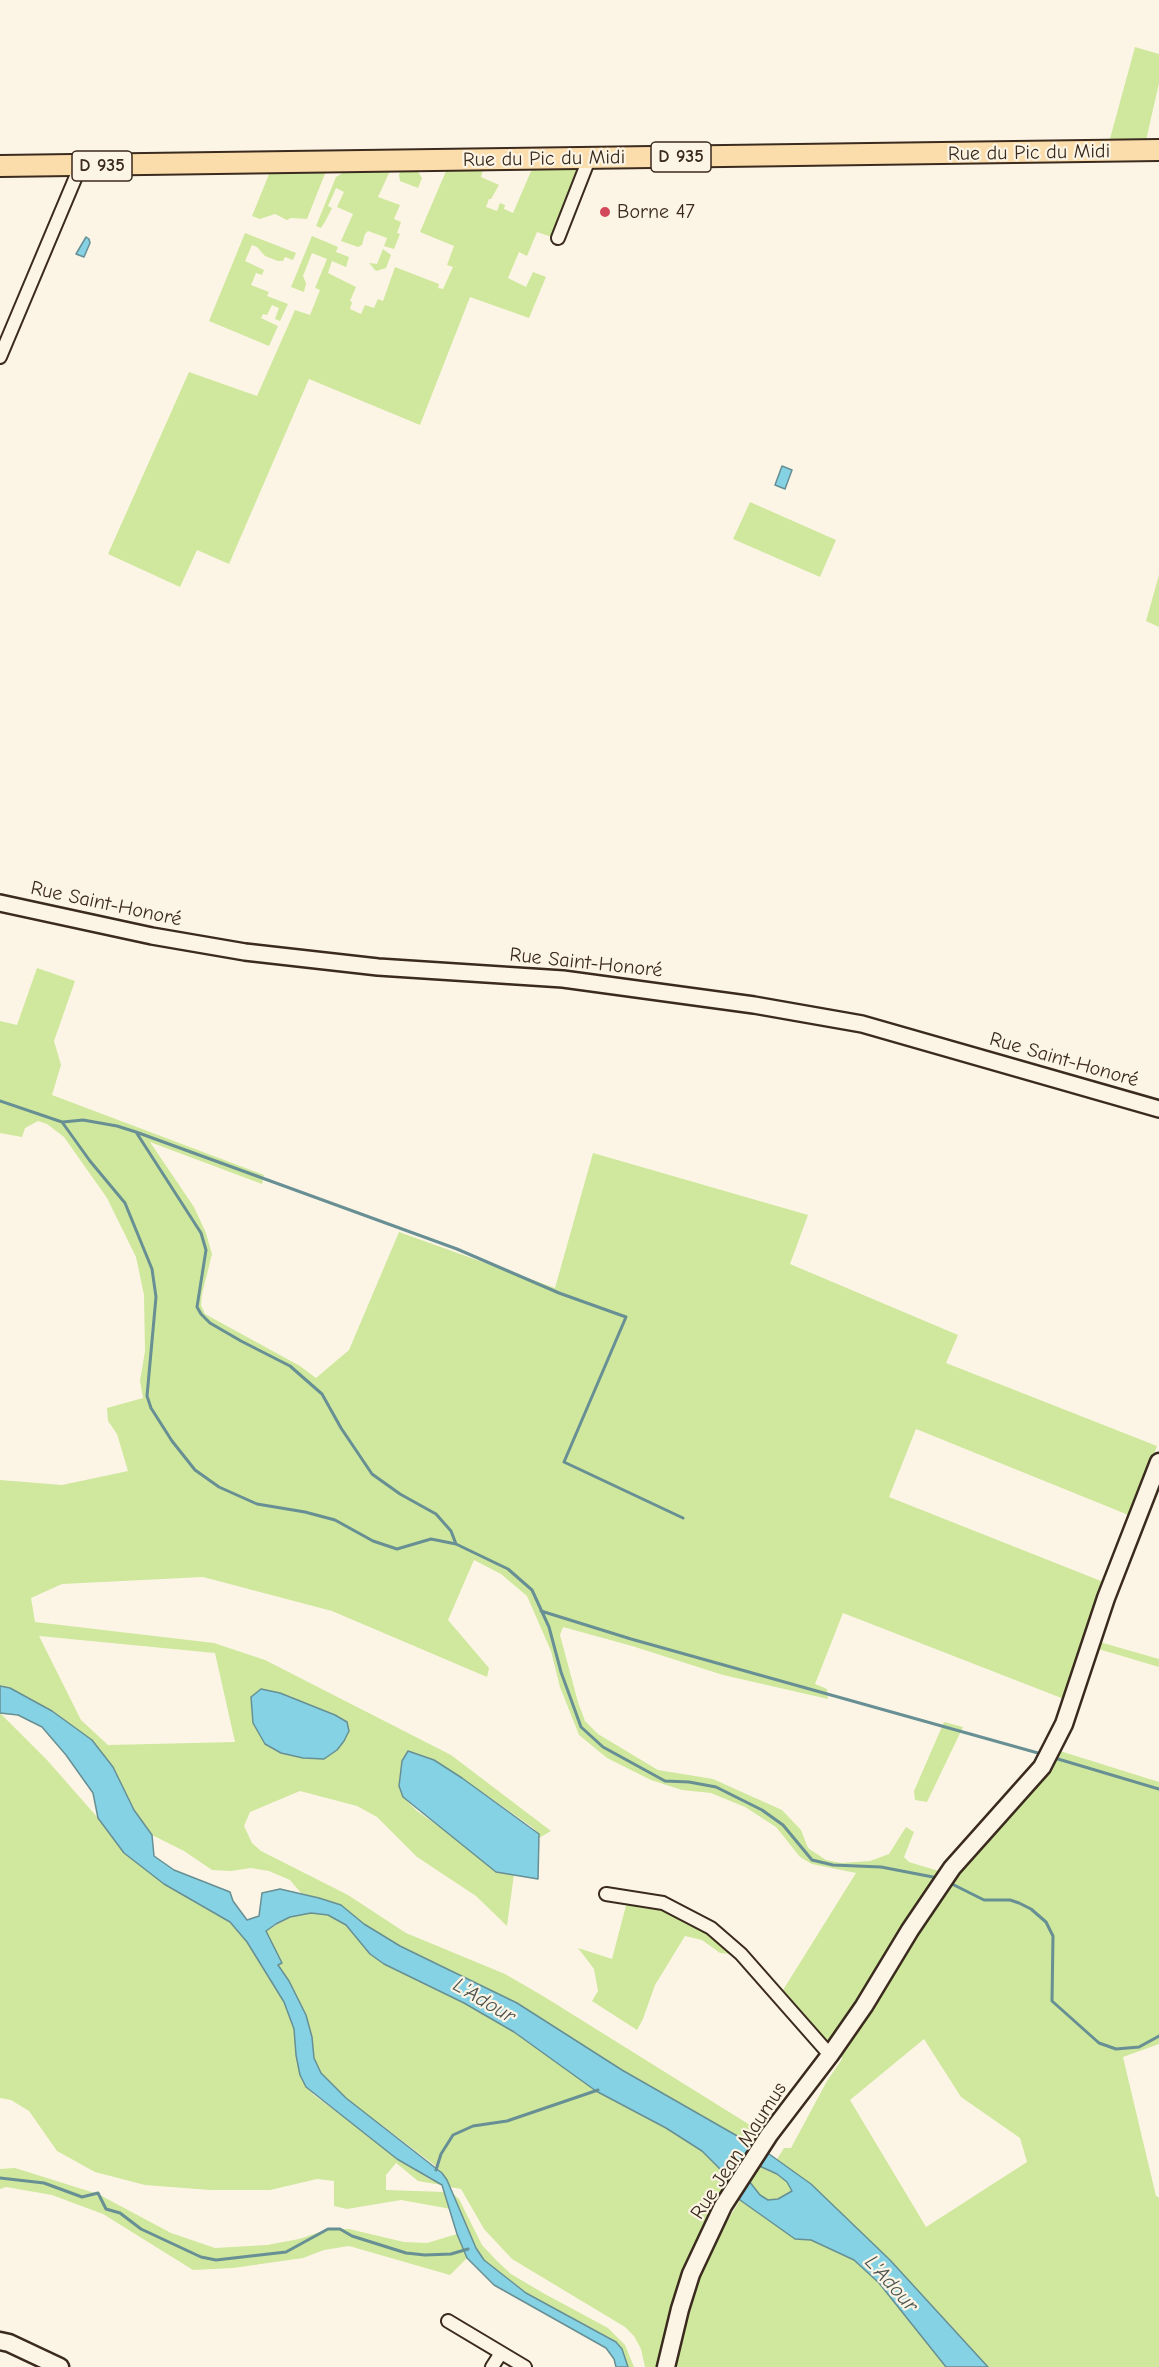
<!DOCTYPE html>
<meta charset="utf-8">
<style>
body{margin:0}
canvas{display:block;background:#fcf5e5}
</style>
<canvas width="1159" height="2367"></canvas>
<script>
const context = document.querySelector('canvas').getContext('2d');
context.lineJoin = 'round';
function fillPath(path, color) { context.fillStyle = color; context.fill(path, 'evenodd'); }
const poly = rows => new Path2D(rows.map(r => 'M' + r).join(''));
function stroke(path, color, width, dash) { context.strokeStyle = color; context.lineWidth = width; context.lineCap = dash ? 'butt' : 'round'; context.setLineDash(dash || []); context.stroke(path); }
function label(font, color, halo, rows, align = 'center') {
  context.font = font + ' "Comic Neue",sans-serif'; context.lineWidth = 4.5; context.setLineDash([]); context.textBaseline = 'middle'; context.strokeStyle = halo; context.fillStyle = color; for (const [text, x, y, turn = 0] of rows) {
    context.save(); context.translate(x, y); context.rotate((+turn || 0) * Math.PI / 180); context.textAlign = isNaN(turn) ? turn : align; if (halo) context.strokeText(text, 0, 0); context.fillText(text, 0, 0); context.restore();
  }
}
fillPath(poly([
 [1135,47,1159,54,1159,83,1145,145,1108,146],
 [272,167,326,171,307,219,291,218,287,220,275,214,260,219,252,216],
 [579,168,552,237,537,232,527,256,519,252,508,278,526,287,533,272,546,277,529,318,470,297,420,425,309,379,229,564,197,550,180,587,108,554,189,372,257,396,295,310,310,315,320,290,315,288,327,259,312,253,303,276,306,283,304,292,291,287,312,236,338,247,336,252,349,257,346,267,332,261,328,273,356,287,350,301,352,302,350,309,361,314,365,305,374,308,378,299,383,301,395,267,439,284,438,288,443,289,453,267,447,265,454,246,420,232,446,171,483,170,481,177,499,185,491,199,489,199,486,207,497,211,500,203,505,205,504,209,513,213,532,169],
 [401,170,417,170,422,178,418,188,400,181,399,175],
 [346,171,390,171,378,197,400,205,394,219,401,222,397,233,400,234,394,249,384,246,387,238,368,231,365,234,362,245,358,247,341,241,353,214,337,207,344,192,336,188,328,206,332,208,326,220,321,228,316,226,336,177],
 [245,233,296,253,293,260,285,257,283,261,278,261,265,256,257,247,252,245,245,261,264,270,262,275,256,273,251,285,269,292,267,296,288,304,280,321,275,319,279,308,272,305,267,315,263,314,261,318,278,326,269,346,209,321],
 [383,249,391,255,386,268,376,271,369,263,377,264],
 [750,502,836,540,820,577,733,539],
 [1159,575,1159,627,1146,621],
 [37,968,75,981,54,1041,61,1065,52,1095,264,1175,262,1184,150,1142,194,1207,206,1233,212,1254,202,1294,201,1305,205,1314,300,1366,316,1378,349,1350,399,1232,555,1288,593,1153,808,1215,790,1264,958,1335,946,1363,1157,1446,1131,1516,916,1429,889,1497,1106,1583,1064,1699,843,1613,815,1684,827,1689,828,1699,723,1675,632,1646,563,1627,560,1635,578,1702,585,1721,598,1734,658,1770,713,1779,782,1810,801,1830,808,1848,826,1860,841,1863,870,1861,889,1854,906,1827,914,1832,904,1857,909,1862,942,1872,829,2045,783,1990,856,1873,812,1864,800,1857,776,1827,745,1807,711,1793,682,1790,651,1780,607,1758,579,1735,560,1687,551,1651,527,1596,501,1574,474,1560,448,1620,489,1668,487,1677,332,1611,203,1577,62,1584,31,1598,35,1622,214,1643,265,1660,451,1755,551,1831,539,1838,539,1834,532,1827,462,1778,399,1786,403,1797,417,1811,451,1835,496,1872,514,1874,507,1926,476,1896,417,1857,377,1817,357,1806,300,1791,250,1812,244,1826,252,1843,261,1851,348,1895,406,1933,505,1974,543,1996,758,2130,751,2141,739,2137,622,2070,517,2003,400,1946,364,1924,341,1905,301,1893,290,1880,269,1871,251,1868,231,1871,212,1870,184,1851,152,1835,134,1810,113,1767,92,1740,10,1688,0,1686,0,1480,62,1485,128,1471,117,1434,108,1421,107,1408,143,1398,140,1381,145,1351,144,1295,136,1257,107,1198,64,1137,47,1124,38,1121,25,1128,22,1137,0,1133,0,1021,17,1025],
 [39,1636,215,1653,235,1742,108,1745,81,1720],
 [1096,1641,1159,1659,1159,1667,1095,1648],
 [0,1713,47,1760,98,1818,124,1853,164,1884,230,1922,247,1942,284,2002,294,2030,296,2055,300,2075,306,2087,315,2096,426,2177,442,2185,418,2181,396,2163,386,2175,386,2190,445,2192,451,2209,401,2200,347,2209,334,2206,334,2181,317,2179,270,2190,210,2190,145,2185,95,2172,57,2151,29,2111,11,2100,0,2098],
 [944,1722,963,1727,927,1802,915,1800,914,1791],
 [1060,1751,1159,1782,1159,2044,1123,2057,1156,2196,1159,2197,1159,2367,988,2367,890,2260,811,2184,777,2159,784,2148,791,2148,827,2081,842,2059,840,2051,943,1888,1052,1764],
 [924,2039,961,2097,1020,2138,1027,2162,926,2227,850,2100],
 [629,1894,649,1895,738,1947,730,1954,720,1953,702,1940,685,1936,655,1985,643,2019,637,2030,592,2001,598,1991,594,1969,578,1948,612,1959],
 [311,1913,328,1915,346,1925,370,1954,384,1964,464,2003,514,2032,596,2091,666,2128,702,2151,719,2168,727,2183,660,2367,645,2367,641,2349,634,2336,625,2327,512,2259,484,2229,461,2189,450,2187,447,2180,437,2167,346,2098,321,2073,314,2058,312,2037,306,2015,289,1981,277,1965,282,1963,266,1931,290,1917],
 [736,2159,744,2159,777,2174,787,2182,792,2191,778,2199,768,2200,760,2195,734,2162],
 [15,2168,98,2194,171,2233,215,2248,267,2245,299,2239,329,2229,349,2229,404,2242,427,2243,457,2234,467,2258,450,2275,349,2246,324,2250,303,2258,233,2268,193,2270,103,2214,52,2195,6,2187,0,2189,0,2169],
 [453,2194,459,2199,482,2245,497,2261,511,2274,543,2293,608,2328,625,2345,634,2367,628,2367,622,2349,589,2327,526,2293,484,2260,476,2248],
 [740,2200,795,2239,811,2240,854,2260,879,2283,946,2367,672,2367,694,2284,715,2241]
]), '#cfe89d');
const water = poly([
 [86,237,89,239,90,243,84,257,76,254,86,237],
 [782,466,792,470,785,489,775,485,782,466],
 [0,1686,10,1688,52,1711,92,1740,113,1767,134,1810,152,1835,154,1856,174,1870,230,1892,233,1901,247,1920,259,1916,262,1893,280,1889,319,1898,341,1905,364,1924,400,1946,517,2003,622,2070,739,2137,751,2141,811,2184,890,2260,988,2367,946,2367,879,2283,854,2260,811,2240,795,2239,740,2200,719,2168,702,2151,666,2128,596,2091,514,2032,464,2003,384,1964,370,1954,346,1925,328,1915,311,1913,290,1917,276,1924,266,1931,282,1963,278,1965,289,1981,306,2015,312,2037,314,2058,321,2073,346,2098,442,2173,447,2180,476,2248,484,2260,526,2293,616,2342,622,2349,628,2367,616,2367,614,2359,606,2348,494,2285,467,2258,457,2234,442,2185,397,2159,306,2087,300,2075,296,2055,294,2029,284,2002,247,1942,230,1922,164,1884,124,1853,98,1818,93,1793,66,1755,42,1727,18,1715,0,1713,0,1686],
 [736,2159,744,2159,777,2174,787,2182,792,2191,778,2199,768,2200,760,2195,734,2162,736,2159],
 [261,1689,280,1693,335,1715,347,1722,349,1731,344,1741,337,1750,324,1759,303,1758,281,1753,265,1744,253,1723,251,1697,261,1689],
 [408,1751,434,1760,462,1778,539,1834,538,1879,496,1872,403,1797,399,1786,402,1761,408,1751]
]);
fillPath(water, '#84d2e3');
stroke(water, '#678f94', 1.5);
stroke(poly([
 [0,1101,62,1122,90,1161,125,1203,152,1269,156,1297,147,1396,151,1408,172,1441,195,1470,219,1487,257,1504,305,1512,335,1520,373,1541,397,1549,431,1539,456,1544,508,1569,532,1590,549,1627,561,1672,581,1727,603,1747,665,1781,689,1782,716,1787,762,1810,783,1825,812,1860,833,1865,881,1867,933,1877],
 [63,1122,83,1120,117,1126,136,1132,201,1233,206,1250,197,1307,201,1314,210,1323,241,1341,290,1366,322,1394,341,1428,372,1474,400,1494,436,1514,451,1531,456,1544],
 [136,1132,457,1249,559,1293,626,1317,564,1462,683,1518],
 [541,1611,631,1639,1038,1753],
 [1058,1759,1159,1789],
 [952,1884,984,1900,1010,1900,1019,1903,1031,1909,1046,1922,1053,1936,1052,2001,1099,2043,1116,2049,1139,2047,1159,2036],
 [436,2170,441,2154,453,2135,473,2126,507,2121,598,2090],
 [0,2178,44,2183,82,2197,98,2193,106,2209,120,2213,141,2229,201,2257,216,2260,286,2252,328,2229,340,2229,352,2236,406,2253,425,2255,451,2254,468,2249]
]), '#678f94', 3);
const minor = poly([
 [558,238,589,159],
 [0,357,80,167],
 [606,1894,663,1903,711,1928,741,1954,830,2055],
 [448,2321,525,2367],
 [492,2367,501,2353]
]);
const tertiary = poly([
 [0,903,152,936,245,952,378,967,563,979,754,1005,862,1024,1159,1109]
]);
const secondary = poly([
 [0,2341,9,2343,60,2367],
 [666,2367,680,2309,691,2274,723,2206,769,2135,830,2055,864,2006,910,1930,952,1868,1042,1767,1064,1724,1106,1598,1159,1462]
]);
const primary = poly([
 [0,166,1159,150]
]);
stroke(minor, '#3b2a1e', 16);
stroke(tertiary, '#3b2a1e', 20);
stroke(secondary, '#3b2a1e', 21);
stroke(primary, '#3b2a1e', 24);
stroke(minor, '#fcf5e5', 12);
stroke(tertiary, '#fcf5e5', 15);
stroke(secondary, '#fcf5e5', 16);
stroke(primary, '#fbddab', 20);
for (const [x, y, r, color] of [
 [605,212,6,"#d1495b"]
]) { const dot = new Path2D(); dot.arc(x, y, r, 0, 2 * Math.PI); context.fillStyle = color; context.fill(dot); stroke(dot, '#fcf5e5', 2); }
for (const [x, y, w] of [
 [681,157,60],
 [102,166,60]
]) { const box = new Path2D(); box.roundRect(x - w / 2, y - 15, w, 30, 4.5); context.fillStyle = '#fcf5e5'; context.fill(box); stroke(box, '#3b2a1e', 1.5); }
label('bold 18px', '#3b2a1e', null, [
 ["D 935",681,157],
 ["D 935",102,166]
]);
label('20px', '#3b2a1e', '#fcf5e5', [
 ["Rue du Pic du Midi",1029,153,-1],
 ["Rue du Pic du Midi",544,159,-1],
 ["Rue Saint-Honoré",106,904,12],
 ["Rue Saint-Honoré",586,963,6],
 ["Rue Saint-Honoré",1064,1060,16],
 ["Rue Jean Maumus",739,2151,-57]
]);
label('20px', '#3b2a1e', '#fcf5e5', [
 ["Borne 47",617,212]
], 'left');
label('italic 21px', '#4d544f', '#fcf5e5', [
 ["L'Adour",484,2001,31],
 ["L'Adour",891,2284,48]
]);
</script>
